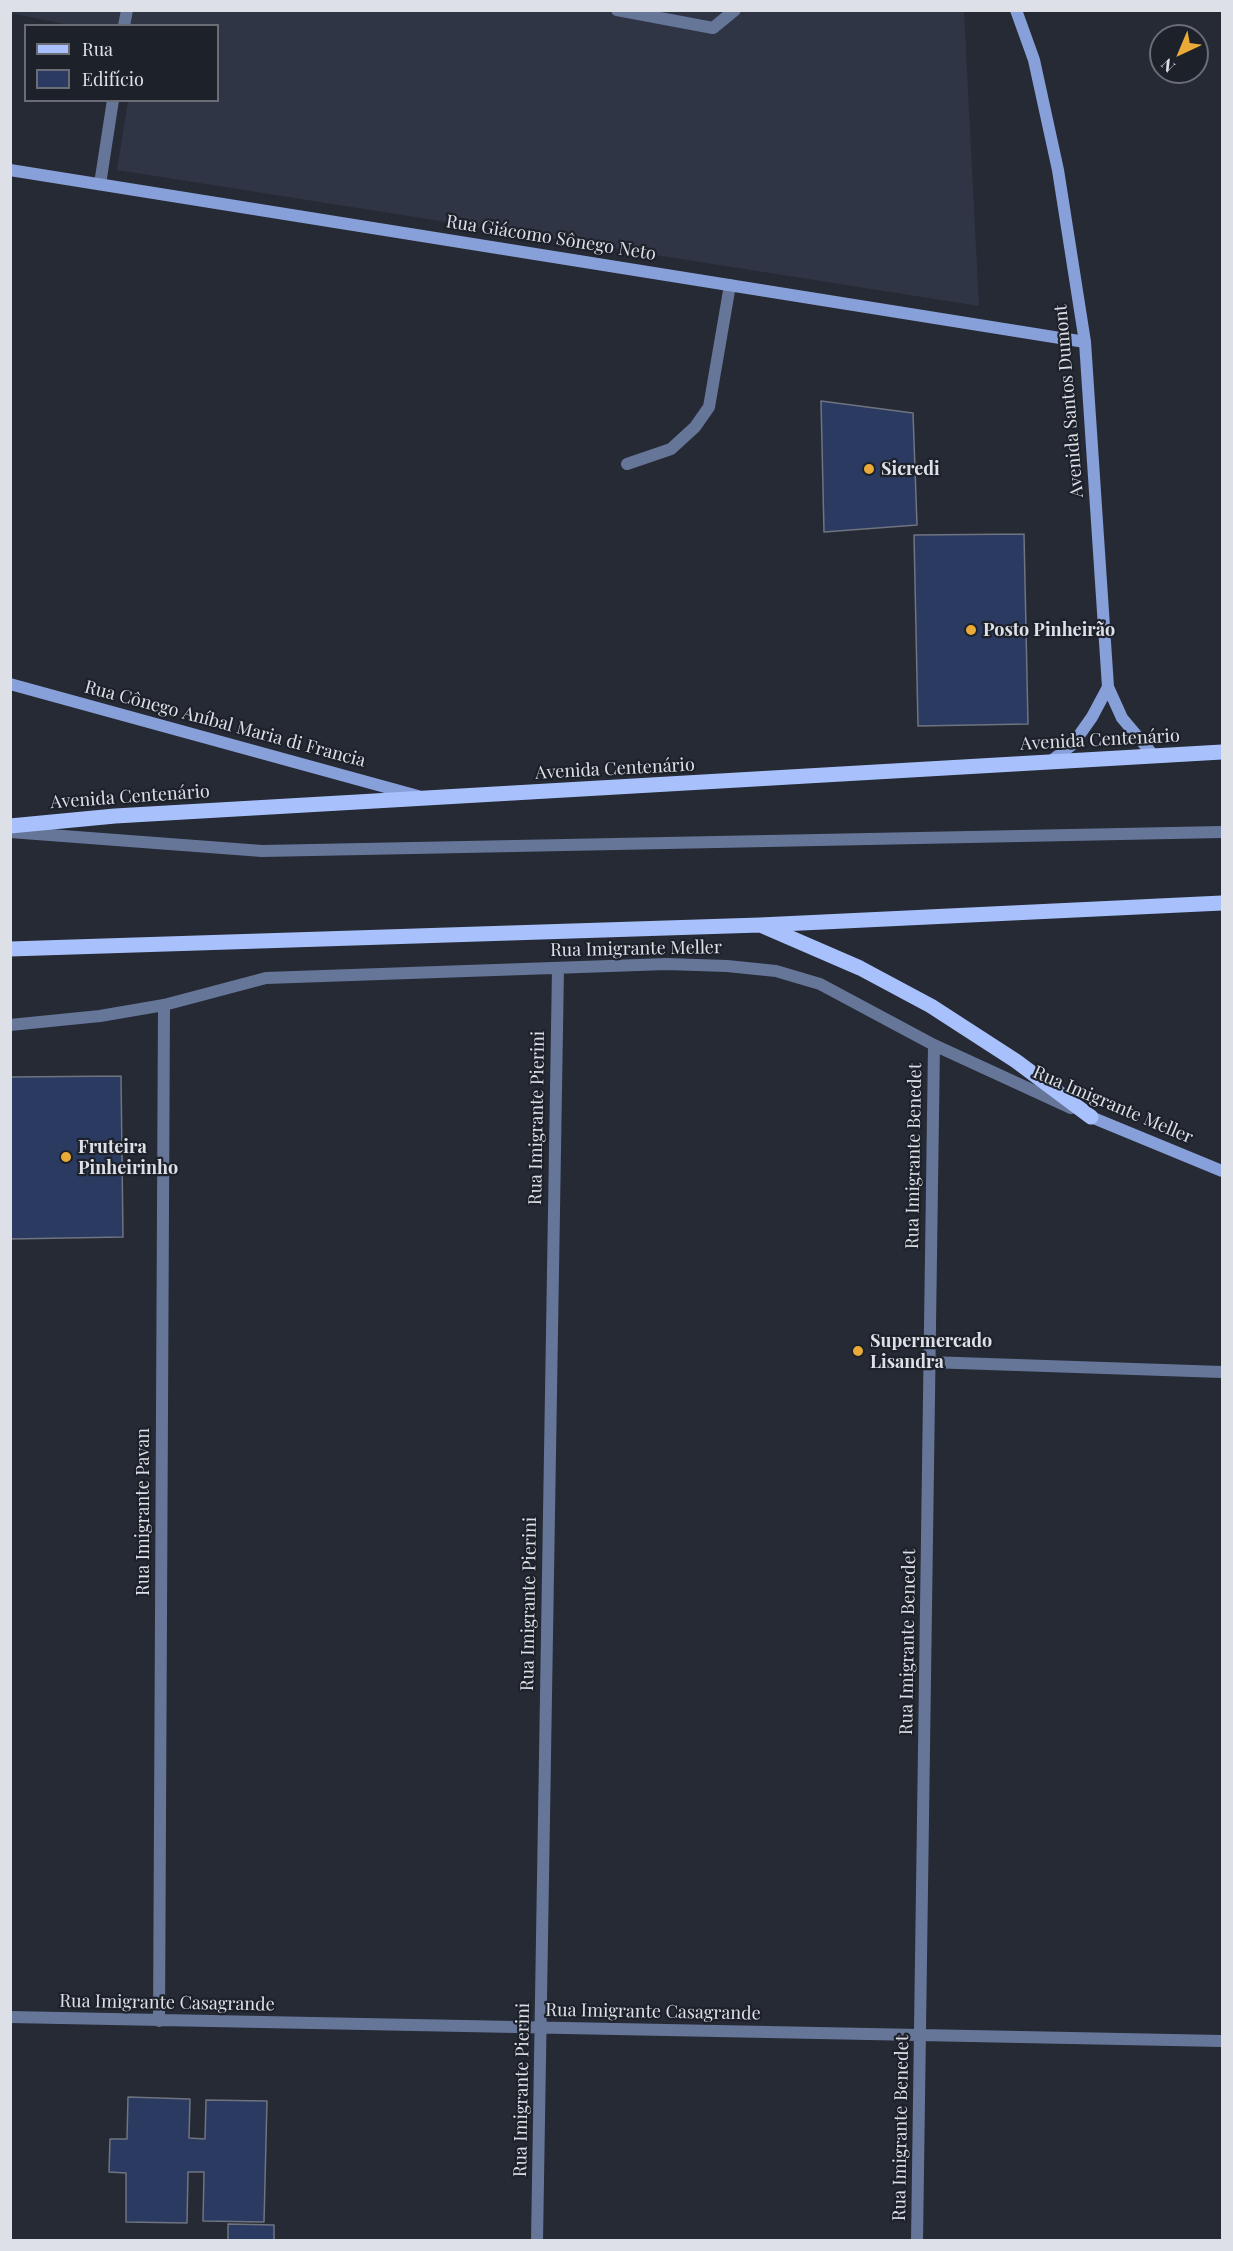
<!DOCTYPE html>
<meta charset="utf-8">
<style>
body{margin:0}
#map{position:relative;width:1233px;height:2251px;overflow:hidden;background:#262a34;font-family:"Playfair Display",serif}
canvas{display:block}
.frame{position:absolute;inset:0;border:12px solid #dee0e7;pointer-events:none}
.legend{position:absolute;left:24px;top:24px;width:195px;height:78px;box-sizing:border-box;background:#1d212a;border:2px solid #6a6d76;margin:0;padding:8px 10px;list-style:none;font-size:18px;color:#dee0e7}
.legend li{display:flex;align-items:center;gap:12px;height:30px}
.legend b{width:30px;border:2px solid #6a6d76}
.north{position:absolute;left:1149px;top:24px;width:60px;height:60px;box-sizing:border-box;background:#1d212a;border:2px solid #6a6d76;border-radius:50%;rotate:224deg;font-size:16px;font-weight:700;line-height:24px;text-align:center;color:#dee0e7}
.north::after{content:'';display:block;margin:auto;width:21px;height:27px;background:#eaaa38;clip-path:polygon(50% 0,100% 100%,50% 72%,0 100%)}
</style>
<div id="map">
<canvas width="1233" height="2251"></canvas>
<div class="frame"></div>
<ul class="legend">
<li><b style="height:8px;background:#a8c1fc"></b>Rua</li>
<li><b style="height:16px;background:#2b3a60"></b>Edifício</li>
</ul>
<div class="north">N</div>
</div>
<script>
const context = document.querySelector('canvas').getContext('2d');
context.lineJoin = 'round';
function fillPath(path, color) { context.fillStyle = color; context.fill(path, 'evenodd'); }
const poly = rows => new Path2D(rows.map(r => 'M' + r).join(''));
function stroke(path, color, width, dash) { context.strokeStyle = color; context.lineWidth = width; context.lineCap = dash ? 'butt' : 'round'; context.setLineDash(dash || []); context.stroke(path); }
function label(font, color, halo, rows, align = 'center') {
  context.font = font + ' "Playfair Display",serif'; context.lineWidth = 4.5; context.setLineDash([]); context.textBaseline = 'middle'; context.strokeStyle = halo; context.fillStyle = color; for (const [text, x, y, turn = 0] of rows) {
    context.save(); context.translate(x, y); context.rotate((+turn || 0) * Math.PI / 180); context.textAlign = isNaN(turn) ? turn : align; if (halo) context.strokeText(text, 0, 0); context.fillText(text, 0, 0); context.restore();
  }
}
fillPath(poly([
 [11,10,964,11,979,306,117,170,128,101,218,100,218,26,69,25,11,13]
]), '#2f3544');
const building = poly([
 [821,401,913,413,917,525,824,532,821,401],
 [1024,534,1028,724,918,726,914,535,1024,534],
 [121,1076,123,1237,10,1239,10,1077,121,1076],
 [128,2097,190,2099,189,2138,205,2139,206,2100,267,2101,264,2222,203,2221,204,2172,188,2172,187,2223,126,2222,126,2173,109,2172,110,2139,127,2139,128,2097],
 [228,2224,274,2225,274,2240,228,2240,228,2224]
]);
fillPath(building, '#2b3a60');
stroke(building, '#6f7480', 1.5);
stroke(poly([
 [617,10,713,28,735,10],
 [124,26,127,10],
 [100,184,113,100],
 [627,464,671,449,695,427,709,407,730,285],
 [10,832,262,851,1222,832],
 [929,1362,1222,1372]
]), '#667699', 12);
stroke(poly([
 [10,1025,100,1016,164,1005,266,978,667,964,727,966,776,971,820,984,934,1045,1071,1108],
 [10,2017,1222,2041],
 [159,2021,164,1005],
 [537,2240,558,968],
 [917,2240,934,1045]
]), '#667699', 12);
stroke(poly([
 [1016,10,1034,60,1058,170,1085,342,1108,687,1122,718,1154,756],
 [10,170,1085,342],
 [10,684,418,796],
 [1050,762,1073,744,1092,717,1108,687],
 [1091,1117,1222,1171]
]), '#88a0d9', 12);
stroke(poly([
 [10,826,115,816,1222,752],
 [763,926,860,968,931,1006,1016,1061,1091,1117],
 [10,949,760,925,1222,903]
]), '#a8c1fc', 15);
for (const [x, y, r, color] of [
 [869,469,6,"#eaaa38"],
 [971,630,6,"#eaaa38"],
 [66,1157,6,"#eaaa38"],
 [858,1351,6,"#eaaa38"]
]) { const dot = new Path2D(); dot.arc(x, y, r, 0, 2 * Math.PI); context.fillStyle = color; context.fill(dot); stroke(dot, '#1d212a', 2); }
label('18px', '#dee0e7', '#1d212a', [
 ["Rua Giácomo Sônego Neto",551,238,9],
 ["Avenida Santos Dumont",1069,401,-95],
 ["Rua Cônego Aníbal Maria di Francia",225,724,15],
 ["Avenida Centenário",1100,740,-3],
 ["Avenida Centenário",615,769,-3],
 ["Avenida Centenário",130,797,-4],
 ["Rua Imigrante Meller",636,949,-1],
 ["Rua Imigrante Meller",1113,1105,23],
 ["Rua Imigrante Pierini",537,1118,-89],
 ["Rua Imigrante Benedet",914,1156,-89],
 ["Rua Imigrante Pavan",143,1512,-90],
 ["Rua Imigrante Pierini",529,1604,-89],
 ["Rua Imigrante Benedet",908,1642,-89],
 ["Rua Imigrante Casagrande",167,2003,1],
 ["Rua Imigrante Casagrande",653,2012,1],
 ["Rua Imigrante Pierini",522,2090,-89],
 ["Rua Imigrante Benedet",901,2128,-89]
]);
label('bold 18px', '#dee0e7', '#1d212a', [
 ["Sicredi",881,469],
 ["Posto Pinheirão",983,630],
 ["Fruteira",78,1147],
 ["Pinheirinho",78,1168],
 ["Supermercado",870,1341],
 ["Lisandra",870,1362]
], 'left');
</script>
